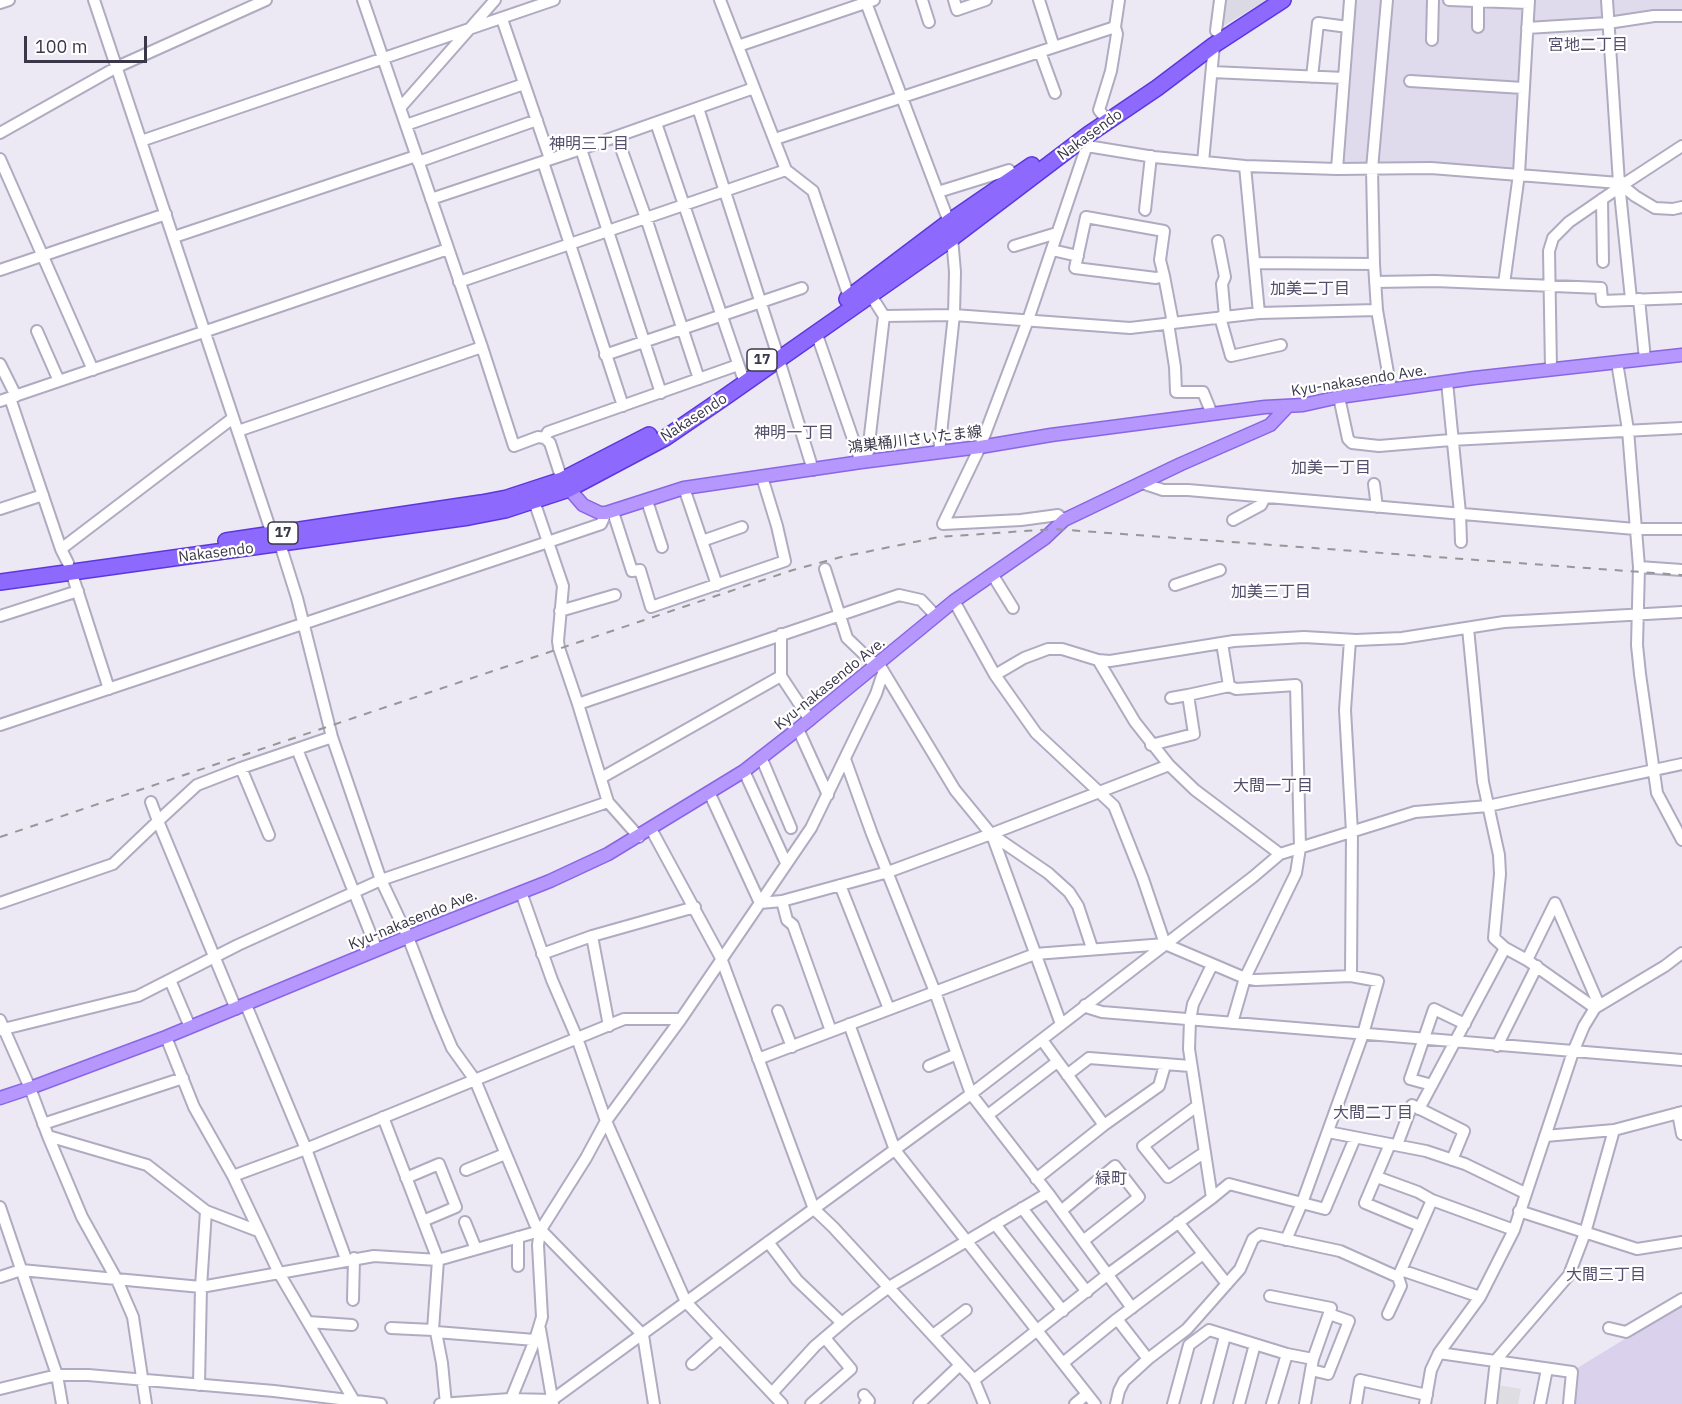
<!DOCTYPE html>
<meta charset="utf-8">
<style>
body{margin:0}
#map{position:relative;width:1682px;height:1404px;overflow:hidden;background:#ece8f4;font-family:"IBM Plex Sans",sans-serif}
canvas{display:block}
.scale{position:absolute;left:24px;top:36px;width:123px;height:27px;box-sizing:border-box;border:3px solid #3a3748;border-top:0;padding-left:8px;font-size:18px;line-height:21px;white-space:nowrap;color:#3a3748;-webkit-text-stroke:4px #fff;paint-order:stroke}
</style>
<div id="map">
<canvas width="1682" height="1404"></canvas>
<div class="scale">100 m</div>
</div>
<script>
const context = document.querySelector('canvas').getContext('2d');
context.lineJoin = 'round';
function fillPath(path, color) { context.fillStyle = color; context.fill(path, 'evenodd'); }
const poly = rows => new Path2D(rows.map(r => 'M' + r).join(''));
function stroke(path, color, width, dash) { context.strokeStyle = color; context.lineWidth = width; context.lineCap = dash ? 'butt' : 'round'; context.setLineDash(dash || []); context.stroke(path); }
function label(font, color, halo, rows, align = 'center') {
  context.font = font + ' "IBM Plex Sans","Noto Sans JP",sans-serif'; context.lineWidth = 4.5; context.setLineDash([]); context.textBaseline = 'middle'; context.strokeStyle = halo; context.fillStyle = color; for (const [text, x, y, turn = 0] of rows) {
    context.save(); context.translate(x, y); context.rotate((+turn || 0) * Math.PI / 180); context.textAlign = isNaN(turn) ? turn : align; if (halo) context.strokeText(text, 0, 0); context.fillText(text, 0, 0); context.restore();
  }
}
fillPath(poly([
 [1350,0,1682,0,1682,16,1527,28,1519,174,1337,169]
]), '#dfdaec');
fillPath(poly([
 [1223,0,1267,0,1220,28]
]), '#dbdae4');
fillPath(poly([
 [1682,1304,1682,1404,1572,1404,1574,1370]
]), '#dad2ed');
fillPath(poly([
 [1497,1385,1521,1389,1518,1404,1494,1404]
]), '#dedde2');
const minor = poly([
 [94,0,272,534],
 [363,0,482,347,514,446,538,437,545,438,548,432,738,365],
 [720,0,786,170,813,191,849,297],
 [865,0,949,222,952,238,955,272,954,315,939,452],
 [922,0,929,22],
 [954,0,957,10,986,0],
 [1039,0,1054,47],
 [1387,0,1372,169,1374,264,1377,310,1391,390],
 [1449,0,1528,3],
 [1607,0,1619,183,1631,299],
 [0,3,9,0],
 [502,19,550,159],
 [1478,27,1478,1],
 [1527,28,1608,23,1654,16,1682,16],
 [1216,31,1220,0],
 [1432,40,1433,0],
 [738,46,874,0],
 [1040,52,1055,93],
 [1212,72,1344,78],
 [1312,77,1318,23,1348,27],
 [1410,81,1523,88],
 [400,108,495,0],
 [698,108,776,350],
 [1102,114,1099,110,1111,71,1117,34,1115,27,1119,0],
 [656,123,742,375],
 [406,125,524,84],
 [0,133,117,67,266,0],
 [617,137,646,218,699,379],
 [775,139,1115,27],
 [141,141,554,0],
 [1087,146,1154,157,1245,166,1337,169,1431,168,1619,183,1627,182,1682,146],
 [581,149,661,393],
 [0,159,93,370],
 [418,162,537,120],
 [543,162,623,406],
 [1203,162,1214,45],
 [1245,166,1259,313],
 [1337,169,1350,0],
 [1619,183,1635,196,1655,208,1673,209,1682,207],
 [938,192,1009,170,1015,177],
 [431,199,581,149,754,88],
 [1602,199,1603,262],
 [1145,210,1151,156],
 [174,237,416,156],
 [1218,241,1225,277,1222,284,1225,317],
 [1014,246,1057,233],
 [1052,250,1078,256],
 [1255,263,1374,264],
 [0,270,166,214],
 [1164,276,1156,278,1075,268,1086,217,1164,231,1160,260,1164,276,1173,323],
 [459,282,786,170],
 [1375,282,1435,281,1601,288,1602,301,1682,298],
 [1504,284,1519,174,1529,0],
 [1639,299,1645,359],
 [884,316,954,315,1130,328,1259,313,1377,310],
 [1220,317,1231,356,1281,345],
 [1168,323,1175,367,1176,392,1203,392,1212,414],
 [37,331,59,381],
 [816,332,861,462],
 [605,355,802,288],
 [779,360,813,470],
 [1617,362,1628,430,1639,567,1637,645,1640,674,1657,793,1682,840],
 [0,364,16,396],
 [1551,369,1549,251,1553,238,1569,222,1614,191,1619,183],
 [1447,382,1460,513,1461,542],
 [1339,397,1348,439,1352,443,1379,446,1451,440,1682,428],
 [10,398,61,549,68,563],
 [0,401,448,249],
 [238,431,482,347],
 [545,438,550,443,562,480],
 [861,462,868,452,884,316,870,294],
 [1142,483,1163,490,1188,490,1635,529,1682,529],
 [1374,484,1377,507],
 [684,488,717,585],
 [534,501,563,586,558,641,559,648,578,704,608,802,639,837],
 [647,501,662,547],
 [0,509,43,495],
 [613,512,632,571,640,570,651,607,785,561,777,526,762,477],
 [1064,520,1058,515,1021,520,943,524,980,447,1028,320,1088,142],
 [1233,520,1261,505,1265,497],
 [702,541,742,527],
 [280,544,297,598,332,737,381,880,408,937,438,1015,452,1048,475,1080,535,1224,643,1335,654,1404],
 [61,549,233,418],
 [1639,567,1682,570],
 [825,569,847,638,871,661,879,664,955,790,991,834,1048,873,1069,892,1078,906,1092,948],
 [71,571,109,689],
 [992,574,1013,608],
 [1175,585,1220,570],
 [954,601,995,675,1036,733,1114,806,1143,879,1165,944],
 [560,611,615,595],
 [0,616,78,591],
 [1468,628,1483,782,1499,855,1500,874,1494,938,1505,948,1527,960,1595,1008],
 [781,634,781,676,810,720],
 [1350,640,1345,710,1352,832,1351,976],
 [1222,643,1229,686,1236,689,1296,685,1300,848,1296,873,1245,978,1232,1023],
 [1098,660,1135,722,1169,765,1195,790,1280,854],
 [995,675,1024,658,1048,649,1062,649,1098,660,1110,661,1234,641,1304,637,1356,640,1402,638,1504,622,1682,612],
 [1188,695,1229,686],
 [578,704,899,595,921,600,936,616],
 [0,725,548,542,601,524,606,513],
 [798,729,828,795],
 [1151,745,1194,734,1188,695,1171,698],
 [297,749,377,950],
 [761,757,791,828],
 [845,759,872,834,935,992,971,1094,1048,1193,1132,1308],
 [241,768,269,835],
 [744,771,786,863],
 [601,778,781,676],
 [709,792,760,903],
 [151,802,158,821,197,785,241,768,332,737],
 [651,829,721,958,814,1209,833,1227,974,1380,984,1404],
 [992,835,1061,1024],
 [840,885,889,1009],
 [521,892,552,980,577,1038,606,1121,686,1302,782,1404],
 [782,901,787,920,793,925,831,1031],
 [0,903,113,864,158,821,236,1009],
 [760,903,782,901,888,872,991,834,1169,765],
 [592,936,609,1026],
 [542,954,592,936,695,907],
 [1527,960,1555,903,1599,1005],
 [170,980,190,1027],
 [246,1005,306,1149,346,1259],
 [1085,1005,1089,1008,1102,1012,1682,1060],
 [778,1011,792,1047],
 [0,1020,30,1088,48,1136,82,1217,117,1280,133,1317,146,1404],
 [849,1024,895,1150,1095,1404],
 [0,1030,138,996,238,945,381,880,608,802],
 [166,1037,194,1107,233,1176,279,1273,356,1404],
 [1042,1040,1104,1125],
 [1497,1046,1537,966],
 [758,1059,1035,954,1165,944,1245,978,1256,980,1351,976,1378,981,1363,1034,1302,1203,1286,1240],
 [929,1066,957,1054],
 [1067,1075,1089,1058,1190,1066],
 [1432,1085,1410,1079,1434,1009,1465,1024],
 [1197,1106,1143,1146,1168,1177,1205,1152],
 [1419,1109,1505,948],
 [1678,1113,1682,1134],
 [988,1115,1057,1062],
 [383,1117,438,1260,433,1330,391,1328],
 [43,1124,183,1078],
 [1328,1132,1426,1151,1465,1164,1525,1193],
 [48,1136,147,1165,206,1211,258,1231],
 [1545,1136,1614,1130,1682,1112],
 [1390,1144,1365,1203,1420,1226],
 [1397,1145,1412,1105,1464,1131,1452,1160],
 [466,1170,505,1154],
 [233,1176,306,1149,624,1019,681,1019],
 [1377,1177,1418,1192,1432,1200,1514,1230],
 [406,1178,439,1164,456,1207,423,1221],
 [1036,1179,1104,1125,1159,1086,1165,1065],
 [1212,1198,1229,1184,1325,1209,1355,1138],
 [0,1207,57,1375,62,1404],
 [1022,1208,1087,1292],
 [1061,1211,1115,1166,1139,1197,1083,1241],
 [1519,1211,1637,1249,1682,1242],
 [465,1222,476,1249],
 [1178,1222,1227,1284],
 [995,1224,1063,1311],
 [768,1242,797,1280,842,1323],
 [518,1266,518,1237],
 [1401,1270,1480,1297],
 [0,1277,21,1270,201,1287,374,1256,438,1260,540,1231],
 [1270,1296,1331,1308,1313,1359,1305,1404],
 [353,1300,354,1258],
 [1388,1314,1401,1286,1398,1277,1432,1200],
 [1117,1319,1148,1359],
 [308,1322,352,1325],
 [1609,1328,1626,1332,1682,1299],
 [540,1329,553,1404],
 [433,1330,436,1332,442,1363,446,1404],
 [436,1332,535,1340],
 [933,1335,966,1310],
 [1439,1353,1572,1372,1569,1404],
 [1063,1363,1117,1319,1203,1254],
 [692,1364,720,1339],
 [1311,1370,1328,1374,1349,1321,1329,1314],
 [974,1380,1107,1275,1212,1198,1189,1049,1190,1020,1193,1004,1212,965],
 [199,1385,201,1287,206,1211],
 [0,1389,57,1375,88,1375,274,1391,381,1404],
 [772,1393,815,1346,849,1317,889,1287,1048,1193],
 [864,1395,869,1401,865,1404],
 [440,1404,510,1399,552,1400,971,1094,1253,877,1280,854,1415,812,1488,806,1682,764],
 [509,1404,535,1340,542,1317,538,1245,540,1231,586,1158,606,1121,681,1019,811,828,876,694,883,673],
 [811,1404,851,1369,825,1338],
 [919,1404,960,1365],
 [1075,1404,1087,1394],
 [1116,1404,1119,1391,1124,1381,1148,1359,1187,1329,1240,1269,1253,1239,1260,1234,1340,1251,1398,1277],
 [1173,1404,1189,1345,1209,1330,1287,1354,1313,1359],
 [1207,1404,1225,1336],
 [1239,1404,1255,1344],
 [1272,1404,1287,1354],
 [1356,1404,1360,1380,1427,1395],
 [1425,1404,1431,1370,1439,1353,1480,1297,1514,1230,1573,1052,1584,1026,1595,1008,1665,966,1682,953],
 [1491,1404,1496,1360,1569,1275,1585,1233,1614,1130],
 [1540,1404,1547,1369]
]);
const major = poly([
 [564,483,583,505,600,513,606,513,684,488,861,462,980,447,1051,435,1265,407,1303,405,1339,397,1474,378,1682,355],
 [0,1098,30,1088,166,1037,408,937,550,881,608,854,744,771,798,729,954,601,1045,538,1064,520,1181,464,1261,429,1270,425,1288,406]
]);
const highway = poly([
 [847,299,949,222,1032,165],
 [226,541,481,503,507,498,562,480,649,435],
 [0,582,469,517,505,510,569,489,665,438,725,397,952,238,1089,134,1157,88,1214,45,1283,0]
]);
stroke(minor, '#b0abc0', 14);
stroke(major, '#8966e4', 15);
stroke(highway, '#5b38de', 18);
stroke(minor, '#fff', 10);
stroke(major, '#b597fe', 12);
stroke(highway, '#8e69fe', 15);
stroke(poly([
 [0,837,793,570,841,557,939,537,1054,529,1682,575]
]), '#979797', 2, [8, 8]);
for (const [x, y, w] of [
 [762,360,30],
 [283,533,30]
]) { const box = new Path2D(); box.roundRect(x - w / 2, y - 11, w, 22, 4.5); context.fillStyle = '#fff'; context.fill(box); stroke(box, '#3a3748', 1.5); }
label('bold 14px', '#3a3748', null, [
 ["17",762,360],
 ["17",283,533]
]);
label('15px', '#3a3748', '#fff', [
 ["Nakasendo",1090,135,-36],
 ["Kyu-nakasendo Ave.",1359,381,-9],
 ["Nakasendo",694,418,-33],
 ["鴻巣桶川さいたま線",915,440,-7],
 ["Nakasendo",216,553,-7],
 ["Kyu-nakasendo Ave.",830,684,-39],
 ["Kyu-nakasendo Ave.",413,920,-22]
]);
label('16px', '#534e6b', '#fff', [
 ["宮地二丁目",1588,45],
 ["神明三丁目",589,144],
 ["加美二丁目",1310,289],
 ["神明一丁目",794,433],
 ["加美一丁目",1331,468],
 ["加美三丁目",1271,592],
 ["大間一丁目",1273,786],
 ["大間二丁目",1373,1113],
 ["緑町",1111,1179],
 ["大間三丁目",1606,1275]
]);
</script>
